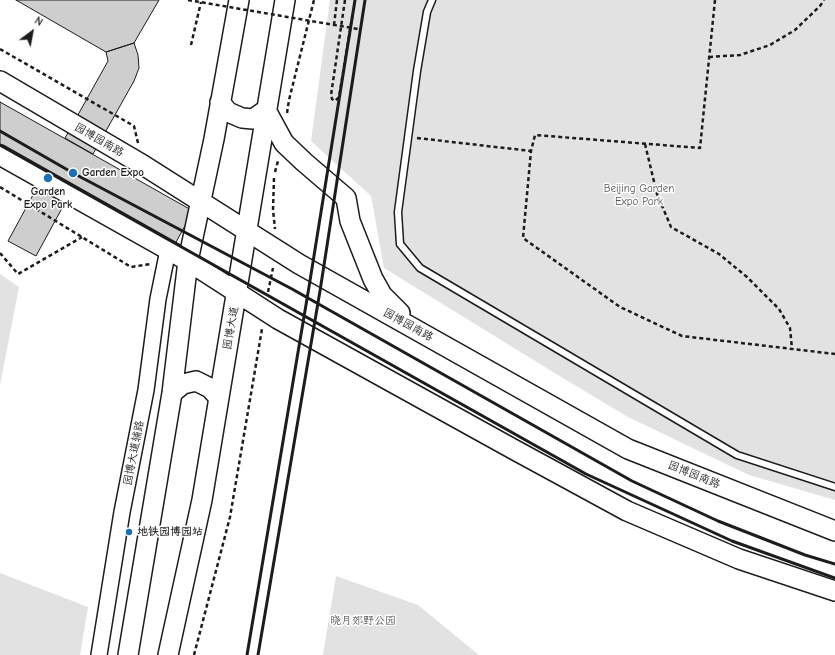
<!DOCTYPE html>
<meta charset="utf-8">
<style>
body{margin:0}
#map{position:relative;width:835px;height:655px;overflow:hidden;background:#fff;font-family:"Comic Neue",sans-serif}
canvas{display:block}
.north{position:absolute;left:12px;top:12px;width:40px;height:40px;-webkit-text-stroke:3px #fff;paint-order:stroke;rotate:32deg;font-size:11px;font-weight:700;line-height:16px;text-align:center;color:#1c1c1c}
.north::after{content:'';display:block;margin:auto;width:14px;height:18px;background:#1c1c1c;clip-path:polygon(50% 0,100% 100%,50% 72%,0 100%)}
</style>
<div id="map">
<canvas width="835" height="655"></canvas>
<div class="north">N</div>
</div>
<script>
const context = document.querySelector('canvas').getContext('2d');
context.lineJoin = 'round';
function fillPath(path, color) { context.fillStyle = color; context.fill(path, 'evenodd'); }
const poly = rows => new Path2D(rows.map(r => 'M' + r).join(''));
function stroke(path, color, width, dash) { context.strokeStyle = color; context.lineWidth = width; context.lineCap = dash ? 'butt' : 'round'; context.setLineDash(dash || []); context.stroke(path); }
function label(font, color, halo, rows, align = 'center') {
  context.font = font + ' "Comic Neue","LXGW WenKai TC",sans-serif'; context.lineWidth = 3; context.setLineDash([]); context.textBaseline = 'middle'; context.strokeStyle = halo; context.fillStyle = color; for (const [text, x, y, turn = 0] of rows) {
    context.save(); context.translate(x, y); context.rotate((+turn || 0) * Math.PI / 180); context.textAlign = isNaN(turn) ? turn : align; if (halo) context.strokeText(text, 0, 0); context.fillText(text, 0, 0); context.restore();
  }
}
fillPath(poly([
 [330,0,835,0,835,500,749,475,628,417,553,372,384,268,371,196,311,141],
 [0,274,19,287,0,385],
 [0,573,88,607,80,655,0,655],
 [336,576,418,605,479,655,323,655]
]), '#e2e2e2');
const building = poly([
 [16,0,159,0,134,43,106,52,16,0],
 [134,43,138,55,139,68,134,81,93,154,65,138,108,61,106,52,134,43],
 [0,102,193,211,169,255,67,199,36,256,8,241,39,184,0,162,0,102]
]);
fillPath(building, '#cecece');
stroke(building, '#1c1c1c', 1);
const service = poly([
 [432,0,427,12,417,71,398,212,400,244,420,268,737,455,835,487]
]);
const tertiary = poly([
 [99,655,122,512,146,390,158,299,168,250]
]);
const primary = poly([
 [0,81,143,165,299,264,628,449,835,531],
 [220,102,228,112,242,118,253,119,266,110,284,143,304,162,346,198,350,221,373,279,382,295,400,313],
 [0,155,188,261,278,319,513,449,627,511,739,559,835,591],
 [172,393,183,384,196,381,210,388,219,398],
 [128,655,172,393,188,261,214,139,239,0],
 [168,655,202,500,285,0]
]);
stroke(service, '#1c1c1c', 9);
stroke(tertiary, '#1c1c1c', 18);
stroke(primary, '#1c1c1c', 22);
stroke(poly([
 [345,0,331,95,332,99,335,101,339,97,353,12],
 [715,0,700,148,535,135,531,151,523,238,620,307,682,336,835,354],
 [334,25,337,0],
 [191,45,201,2],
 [0,49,134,126,138,143],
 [709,57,740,55,770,45,795,30,820,6,824,0],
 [287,113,289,100,314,0],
 [417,138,531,151],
 [645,144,657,194,671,227,719,254,747,277,779,309,790,328,792,349],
 [275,172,278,161],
 [274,178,273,210,275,229],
 [0,187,131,267,151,264],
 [0,253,18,274,82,237],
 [268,292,273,268],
 [194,655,230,517,262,329]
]), '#1c1c1c', 2.5, [4, 3]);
stroke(service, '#fff', 6);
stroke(tertiary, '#fff', 15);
stroke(primary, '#fff', 19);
stroke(poly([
 [0,131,73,173,292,289,632,481,718,521,805,555,835,564],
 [0,145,586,474,732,541,835,578],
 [247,655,309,287,355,0],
 [258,655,320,291,365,0]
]), '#1c1c1c', 3);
stroke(poly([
 [188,0,358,29]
]), '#1c1c1c', 2.5, [4, 3]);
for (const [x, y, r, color] of [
 [73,173,5,"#1f6fb2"],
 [48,178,5,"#1f6fb2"],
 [129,532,4,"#1f6fb2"]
]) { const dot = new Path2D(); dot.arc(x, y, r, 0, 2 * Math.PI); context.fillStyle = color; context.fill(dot); stroke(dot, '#fff', 1.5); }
label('11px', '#1c1c1c', '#fff', [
 ["园博园南路",99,140,30],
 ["园博园南路",408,325,29],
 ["园博大道",231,328,-80],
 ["园博大道辅路",134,453,-79],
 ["园博园南路",694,475,22]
]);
label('bold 11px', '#1c1c1c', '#fff', [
 ["Garden Expo",82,173],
 ["Garden",48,192,"center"],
 ["Expo Park",48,205,"center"],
 ["地铁园博园站",137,532]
], 'left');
label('11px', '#575757', '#fff', [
 ["Beijing Garden",639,189],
 ["Expo Park",639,202],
 ["晓月郊野公园",363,621]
]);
</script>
